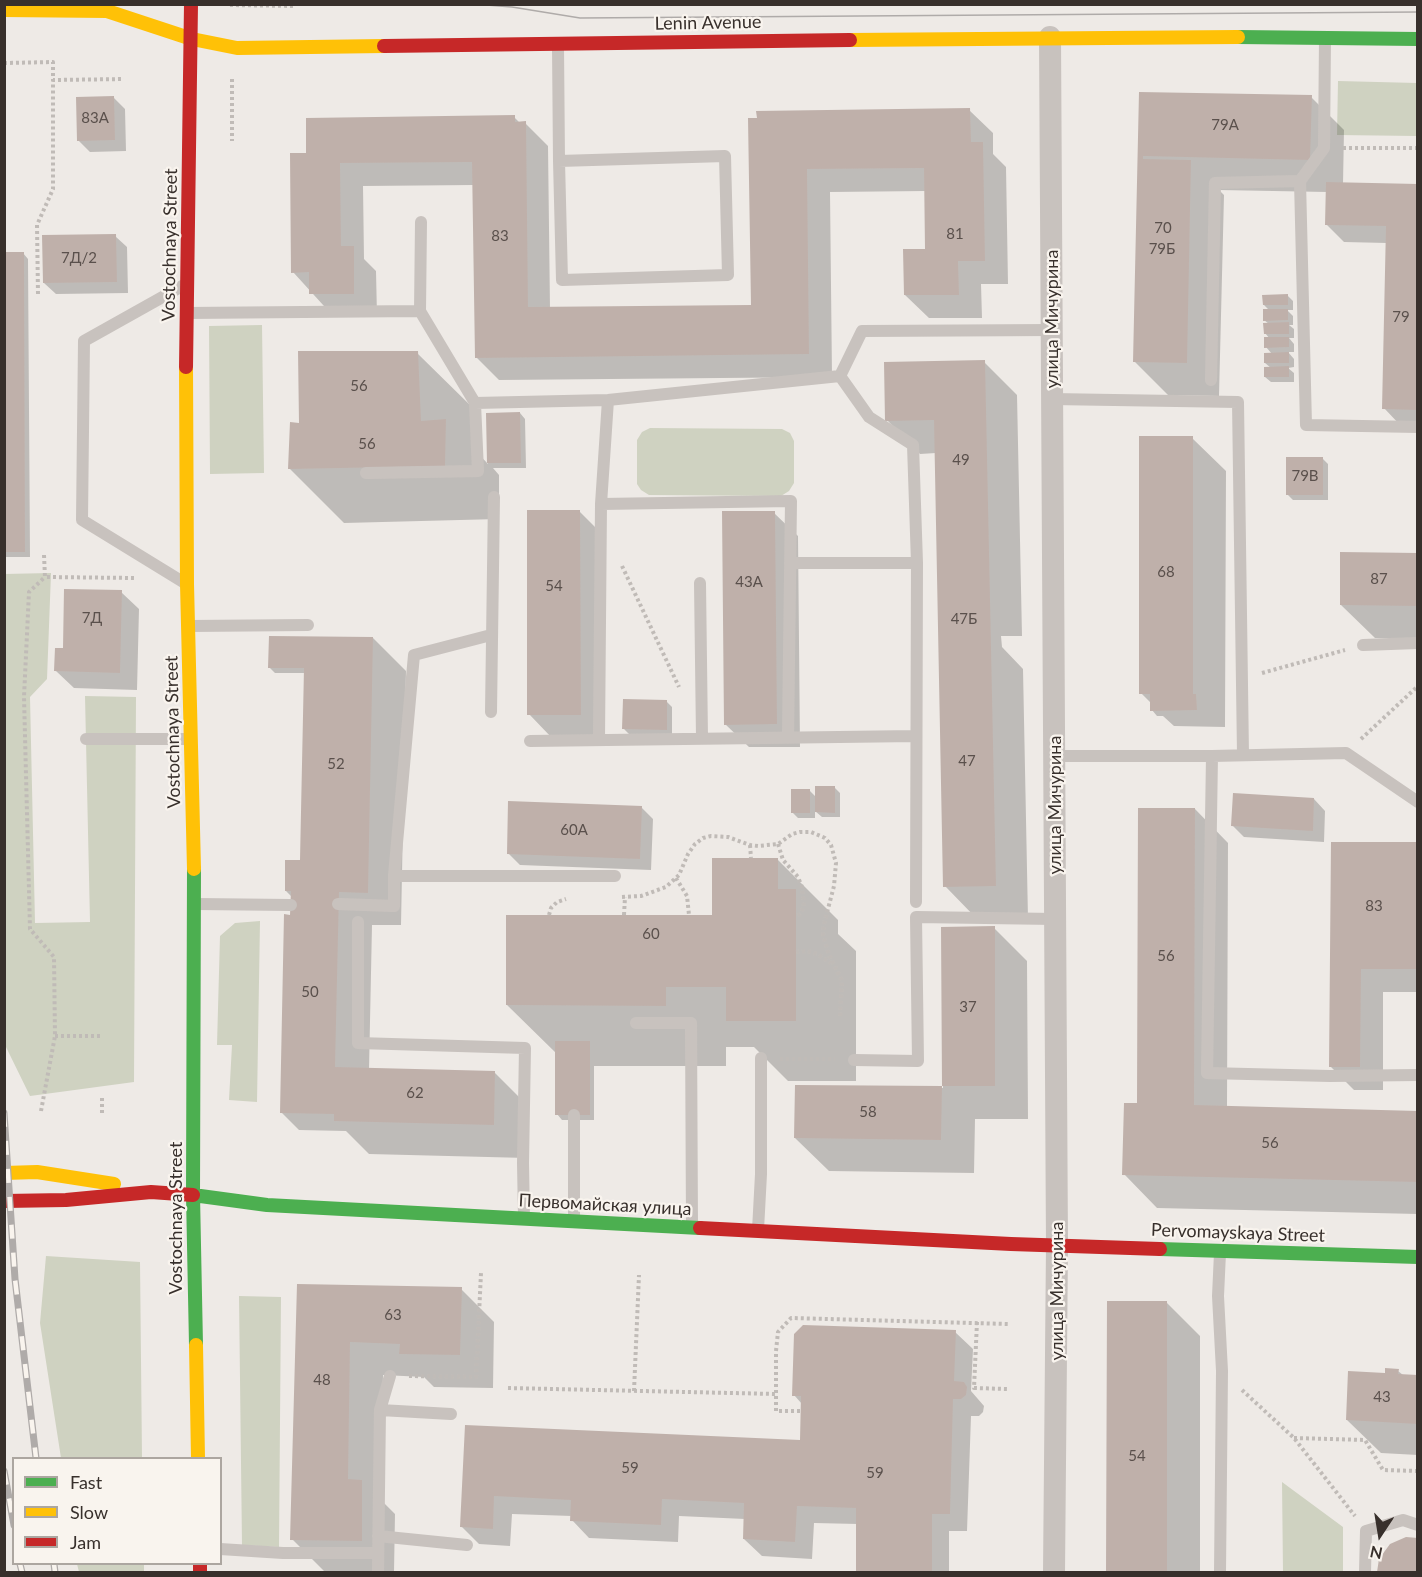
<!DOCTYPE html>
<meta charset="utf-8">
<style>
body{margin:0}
#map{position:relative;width:1422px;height:1577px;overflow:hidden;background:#eeeae6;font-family:Lato,sans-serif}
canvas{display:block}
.frame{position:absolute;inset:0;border:6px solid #38302c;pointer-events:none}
.legend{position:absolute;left:12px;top:1457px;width:210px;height:108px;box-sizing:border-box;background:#f9f4ee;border:2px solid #aca6a0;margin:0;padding:8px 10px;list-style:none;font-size:18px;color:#38302c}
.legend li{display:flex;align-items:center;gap:12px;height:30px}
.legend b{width:30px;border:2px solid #aca6a0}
.north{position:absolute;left:1350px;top:1505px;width:60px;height:60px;-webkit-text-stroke:4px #f9f4ee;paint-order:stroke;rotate:192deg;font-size:16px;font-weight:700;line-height:24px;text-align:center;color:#38302c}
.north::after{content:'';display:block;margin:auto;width:21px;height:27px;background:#38302c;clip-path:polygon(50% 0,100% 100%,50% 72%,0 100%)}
</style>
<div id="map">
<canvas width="1422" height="1577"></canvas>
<div class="frame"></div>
<ul class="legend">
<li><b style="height:8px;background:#4caf50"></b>Fast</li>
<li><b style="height:8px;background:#ffc107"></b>Slow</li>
<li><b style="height:8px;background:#c62828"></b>Jam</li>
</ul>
<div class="north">N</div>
</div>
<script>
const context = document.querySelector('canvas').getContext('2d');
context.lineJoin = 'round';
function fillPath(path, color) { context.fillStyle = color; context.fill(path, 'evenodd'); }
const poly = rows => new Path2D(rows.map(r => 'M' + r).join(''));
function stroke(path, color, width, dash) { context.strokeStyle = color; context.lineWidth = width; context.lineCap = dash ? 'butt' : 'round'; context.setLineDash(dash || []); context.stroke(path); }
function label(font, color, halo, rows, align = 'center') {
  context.font = font + ' Lato,sans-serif'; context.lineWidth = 4.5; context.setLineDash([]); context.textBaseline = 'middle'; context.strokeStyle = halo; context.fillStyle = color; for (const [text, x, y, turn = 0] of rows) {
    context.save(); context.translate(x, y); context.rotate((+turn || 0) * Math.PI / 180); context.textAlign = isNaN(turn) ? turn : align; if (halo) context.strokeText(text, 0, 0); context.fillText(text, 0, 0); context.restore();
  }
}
fillPath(poly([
 [1338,81,1417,83,1417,136,1337,135],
 [262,325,264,473,210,474,209,326],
 [650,428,782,429,790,433,794,441,794,483,789,491,781,496,649,495,641,490,637,484,637,440,642,432],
 [51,573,47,679,30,697,35,923,90,922,85,696,136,697,134,1082,30,1096,6,1047,4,965,4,574],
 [260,921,257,1102,229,1100,232,1045,217,1045,220,936,235,923],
 [46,1256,140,1262,142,1458,61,1458,40,1323],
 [239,1296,281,1297,279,1547,242,1545],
 [1282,1482,1343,1527,1343,1572,1283,1572],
 [77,1564,144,1564,144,1572,79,1572]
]), '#cfd2c1');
fillPath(poly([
 [1141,93,1311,97,1344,130,1343,184,1418,186,1418,427,1401,426,1384,408,1387,243,1344,242,1326,224,1327,192,1219,190,1224,195,1219,396,1168,395,1135,362],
 [114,98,125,109,126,151,90,152,78,140],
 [969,110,993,133,993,154,1006,167,1008,284,981,284,982,318,929,318,905,295,926,250,926,191,830,192,832,377,499,380,476,357,474,185,363,186,364,259,376,271,377,316,334,317,293,272,308,154,514,117,520,123,525,123,548,146,550,309,752,307,750,120],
 [115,236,127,247,128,293,56,294,44,283],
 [4,253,23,253,28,259,30,557,4,557],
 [1287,295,1293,301,1293,310,1287,310,1293,316,1293,325,1289,325,1294,329,1294,338,1289,338,1294,344,1294,352,1288,352,1294,359,1294,367,1288,368,1294,373,1294,382,1271,382,1265,377,1271,368,1265,363,1272,354,1266,347,1270,339,1265,333,1269,324,1264,320,1270,311,1264,305],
 [417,353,472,407,474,449,488,464,487,414,520,413,525,419,526,468,493,468,499,475,499,519,344,523,290,469,301,424],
 [984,362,1017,395,1022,636,1001,636,1002,647,1023,669,1028,919,978,920,945,886,936,453,920,454,887,420],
 [1192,438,1226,471,1225,727,1174,726,1163,716,1157,716,1152,710,1152,704,1141,693],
 [1323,459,1328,464,1328,500,1293,500,1287,494],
 [580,512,603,535,604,737,552,738,529,714],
 [774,513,798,536,800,747,749,747,725,724],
 [1418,554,1418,639,1375,638,1341,605],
 [121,592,139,609,137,690,74,688,56,671],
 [373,638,406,671,401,925,372,925,369,1070,494,1072,528,1106,527,1158,369,1154,346,1131,299,1130,282,1113,292,897,286,891,301,862,305,673,275,673,269,667],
 [667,702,672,707,672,735,629,734,624,729],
 [835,788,840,793,840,817,822,817,815,811,815,818,798,818,792,812,810,791,816,797],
 [1314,799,1325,811,1324,842,1244,837,1232,825],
 [641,807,653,819,651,870,520,865,508,853],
 [1195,809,1228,843,1227,1107,1418,1112,1418,1214,1157,1208,1124,1174],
 [1333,843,1418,844,1418,992,1383,992,1383,1090,1354,1090,1331,1067],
 [778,860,838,920,838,934,856,951,856,1081,788,1081,754,1047,726,1047,726,1066,594,1066,594,1120,562,1120,557,1114,557,1054,507,1005,713,917],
 [943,928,994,928,1027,961,1028,1119,975,1119,974,1173,829,1171,795,1138,797,1087,943,1088],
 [299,1285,461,1289,494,1322,493,1388,434,1387,424,1377,383,1375,381,1500,395,1514,394,1572,325,1572,292,1539],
 [1108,1303,1167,1303,1200,1336,1200,1572,1108,1572],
 [955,1332,973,1349,971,1391,984,1406,983,1412,979,1416,971,1416,967,1531,949,1531,949,1572,858,1572,858,1524,814,1523,812,1559,762,1556,744,1539,745,1519,679,1516,678,1542,589,1538,572,1520,572,1516,512,1514,510,1546,479,1544,462,1527,466,1427,801,1442,802,1404,794,1395],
 [1398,1371,1403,1375,1418,1376,1418,1455,1381,1453,1347,1420,1387,1374],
 [1418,1539,1418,1572,1379,1572,1381,1559]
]), '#0003');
fillPath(poly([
 [1139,92,1312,95,1310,160,1143,156,1143,159,1191,160,1187,363,1133,362],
 [114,96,115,140,77,141,76,97],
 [970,108,971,142,983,142,985,261,958,261,959,295,904,295,903,249,925,249,924,168,807,169,809,354,475,358,472,162,340,163,341,246,354,246,354,294,309,294,309,272,291,273,290,153,306,153,306,118,515,115,515,122,526,121,528,307,751,305,748,118,757,118,756,111],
 [1326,182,1418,184,1418,410,1382,409,1386,226,1325,225],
 [116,234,117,282,43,283,42,235],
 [5,252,24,252,25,552,5,552],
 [1288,294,1288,305,1263,305,1262,295],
 [1263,309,1288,309,1288,320,1263,321],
 [1289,322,1289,334,1264,334,1263,323],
 [1264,337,1289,337,1289,347,1264,348],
 [298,351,418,351,421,421,446,419,445,466,288,469,290,422,299,423],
 [1289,352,1289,363,1264,363,1264,353],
 [985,360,996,886,943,887,934,420,885,421,884,362],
 [1289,366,1289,377,1264,377,1264,367],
 [520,412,521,463,487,463,486,413],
 [1139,436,1193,436,1193,694,1196,694,1197,710,1150,711,1150,694,1139,694],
 [1286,457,1323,457,1323,495,1286,495],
 [527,510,580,510,581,715,527,715],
 [722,511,775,511,777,724,724,725],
 [1340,552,1418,553,1418,606,1340,605],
 [64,589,122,590,120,673,54,671,55,648,63,648],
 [269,636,373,637,368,893,339,892,335,1067,495,1071,494,1125,334,1121,334,1114,280,1113,284,914,290,915,291,891,285,891,285,860,300,860,304,668,268,668],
 [623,699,667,700,667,730,622,729],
 [815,786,835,786,835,813,815,812],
 [791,789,810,789,810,813,791,813],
 [1233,793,1314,798,1313,831,1231,826],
 [508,801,642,806,640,859,507,854],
 [1138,808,1195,808,1194,1105,1418,1111,1418,1182,1122,1175,1124,1103,1137,1103],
 [1331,842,1418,842,1418,969,1361,969,1360,1067,1329,1067],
 [712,858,778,858,778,889,796,889,796,1021,726,1021,726,987,666,987,666,1006,506,1005,506,915,712,915],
 [995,926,995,1086,942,1086,941,927],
 [555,1041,590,1041,590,1115,555,1115],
 [795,1085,942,1086,941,1140,794,1138],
 [297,1284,462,1287,460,1355,399,1354,400,1344,350,1342,348,1479,362,1480,362,1541,290,1540],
 [1107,1301,1167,1301,1167,1572,1106,1572],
 [803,1325,956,1330,954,1381,964,1382,967,1387,966,1395,961,1399,953,1399,950,1514,932,1514,932,1572,856,1572,856,1508,797,1506,795,1542,743,1539,744,1503,662,1499,661,1525,570,1521,571,1500,494,1496,493,1529,460,1527,465,1425,800,1440,801,1396,792,1396,794,1334],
 [1385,1368,1399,1369,1398,1374,1418,1375,1418,1424,1346,1420,1348,1371,1385,1373],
 [1406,1537,1418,1538,1418,1572,1377,1572,1379,1559,1390,1544]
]), '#bfb0aa');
stroke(poly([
 [230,5,293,6],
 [4,63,53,62,53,80,124,79],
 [232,79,232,141],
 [1343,148,1418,148],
 [38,294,37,225,53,189,53,80],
 [44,555,45,577,134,578],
 [622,566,679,687],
 [1262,673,1345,650],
 [1361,739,1418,686],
 [778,844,783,860,798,877,802,887,804,907,800,914,796,916],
 [750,845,751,858],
 [676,878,687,896,689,915],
 [622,897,641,896,666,887,679,875,688,854,695,844,703,838,711,836,728,837,750,845,758,846,778,844,792,834,800,832,811,832,825,838,831,845,836,863,834,886,824,924,823,935,829,955,842,981,840,1016],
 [549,915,551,908,557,902,566,899],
 [624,915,625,897],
 [796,952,807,951,817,954,831,963],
 [55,1036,102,1036],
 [780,1059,835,1059],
 [41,1111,55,1036,54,957,30,929,24,697,29,592,45,577],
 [102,1113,102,1098],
 [977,1322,974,1388,1007,1389],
 [409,1376,476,1377,481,1273],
 [508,1388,776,1394],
 [1242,1390,1294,1438,1355,1516],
 [634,1391,639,1275],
 [800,1411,776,1411,776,1351,778,1332,791,1318,1008,1324],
 [1294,1438,1365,1440,1383,1470,1418,1471]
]), '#c0bbb7', 4, [3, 3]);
stroke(poly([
 [1325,38,1324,148,1300,181,1306,425,1418,427],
 [558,46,559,161,562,280,728,275,725,156,559,161],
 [187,313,420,311],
 [840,376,869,417,913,445,917,563,916,902],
 [1211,380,1215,183,1300,181],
 [1052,399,1238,402,1243,755],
 [475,403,608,400,840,376,862,331,1052,330],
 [366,473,478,471,475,403,420,311,421,222],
 [601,504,791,501,788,737],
 [790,563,917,563],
 [183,582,82,520,84,341,184,285],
 [700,583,702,738],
 [190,626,308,625],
 [1363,645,1418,643],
 [491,712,494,497],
 [86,739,189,739],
 [599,739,601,504,608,400],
 [530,741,916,736],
 [1054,756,1212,756,1346,753,1418,802],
 [1212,756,1207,1073,1330,1076,1418,1075],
 [394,876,615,876],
 [196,904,291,905],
 [338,904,394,906,394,876,414,655,491,635],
 [358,922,358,1043,525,1048,523,1163,524,1218],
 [636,1023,691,1023,692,1226],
 [854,1060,918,1061,916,917,1055,919],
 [574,1115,574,1220],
 [758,1230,761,1174,761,1058],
 [1220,1253,1218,1296,1222,1371,1220,1572],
 [380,1410,451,1414],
 [378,1536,467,1545],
 [220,1549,283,1553,378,1553],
 [378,1572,380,1410,390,1376],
 [1365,1572,1366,1531,1403,1520,1418,1525]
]), '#c8c2be', 12);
stroke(poly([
 [1050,37,1057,1245,1054,1572]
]), '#c8c2be', 22);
stroke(poly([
 [1238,37,1418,39],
 [194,869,193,1195,196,1345],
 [193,1195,267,1205,700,1228],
 [1160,1249,1418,1257]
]), '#4caf50', 14);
stroke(poly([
 [4,10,107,11,192,39,237,48,384,46],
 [850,40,1238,37],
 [186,367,187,584,194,869],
 [4,1173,37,1172,114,1184],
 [196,1345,198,1458]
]), '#ffc107', 14);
stroke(poly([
 [384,46,850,40],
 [186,367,191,4],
 [4,1201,66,1200,151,1192,193,1195],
 [700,1228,1011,1244,1160,1249],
 [200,1564,200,1572]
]), '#c62828', 14);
stroke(poly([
 [473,4,512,7,580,18,1418,12]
]), '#afaba9', 1.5);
const rail = poly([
 [4,1113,15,1279,36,1458],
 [4,1471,14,1525],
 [20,1564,22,1572],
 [54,1564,55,1572]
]);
stroke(rail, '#afaba9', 7);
stroke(rail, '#f9f4ee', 4.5, [14]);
label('15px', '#5a504c', null, [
 ["83А",95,118],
 ["79А",1225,125],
 ["70",1163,228],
 ["81",955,234],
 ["83",500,236],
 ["79Б",1162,249],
 ["7Д/2",79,258],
 ["79",1401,317],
 ["56",359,386],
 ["56",367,444],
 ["49",961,460],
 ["79В",1305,476],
 ["68",1166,572],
 ["87",1379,579],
 ["43А",749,582],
 ["54",554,586],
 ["7Д",92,618],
 ["47Б",964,619],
 ["47",967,761],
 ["52",336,764],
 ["60А",574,830],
 ["83",1374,906],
 ["60",651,934],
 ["56",1166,956],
 ["50",310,992],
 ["37",968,1007],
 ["62",415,1093],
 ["58",868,1112],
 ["56",1270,1143],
 ["63",393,1315],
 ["48",322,1380],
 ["43",1382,1397],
 ["54",1137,1456],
 ["59",630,1468],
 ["59",875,1473]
]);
label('18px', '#38302c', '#f9f4ee', [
 ["Lenin Avenue",708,23,-1],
 ["Vostochnaya Street",170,245,-89],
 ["улица Мичурина",1052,319,-90],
 ["Vostochnaya Street",173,732,-91],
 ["улица Мичурина",1055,805,-90],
 ["Первомайская улица",605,1205,3],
 ["Vostochnaya Street",176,1218,-90],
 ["Pervomayskaya Street",1238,1233,2],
 ["улица Мичурина",1057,1291,-90]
]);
</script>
